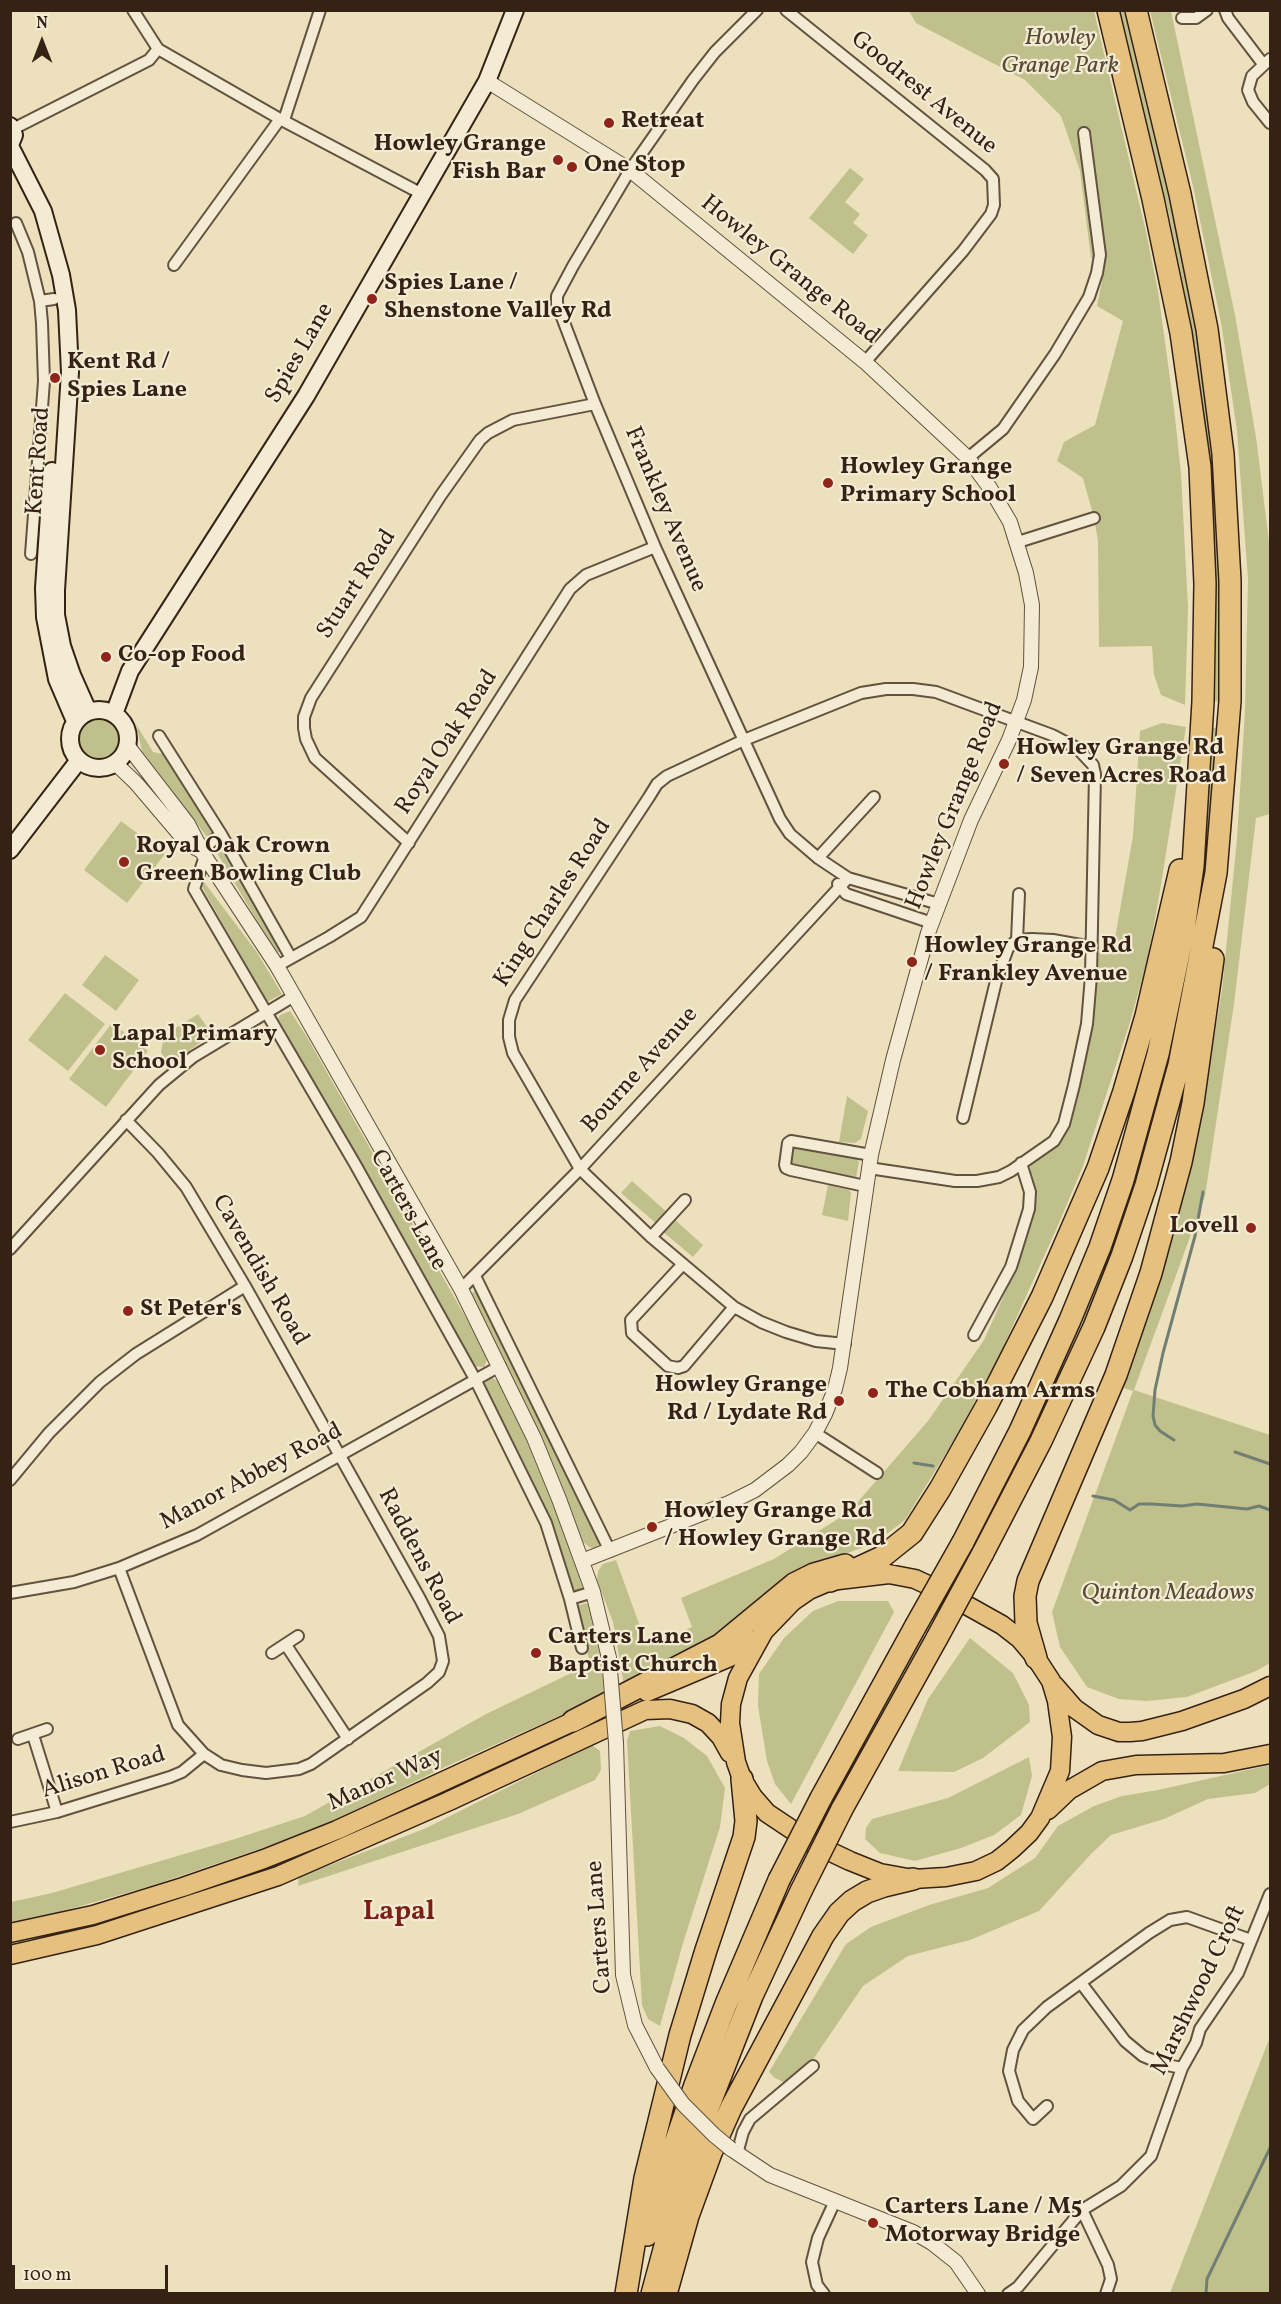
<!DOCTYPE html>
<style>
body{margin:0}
#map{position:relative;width:1281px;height:2304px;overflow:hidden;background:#ede0bd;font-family:Vollkorn,serif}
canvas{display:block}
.frame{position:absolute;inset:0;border:12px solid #352215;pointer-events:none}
.north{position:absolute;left:12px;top:12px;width:60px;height:60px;-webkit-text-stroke:4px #f3ebd4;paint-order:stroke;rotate:0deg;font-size:16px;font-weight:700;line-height:24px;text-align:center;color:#352215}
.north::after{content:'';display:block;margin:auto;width:21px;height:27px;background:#352215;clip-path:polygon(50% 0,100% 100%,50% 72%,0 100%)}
.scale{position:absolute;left:12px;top:2265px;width:156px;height:27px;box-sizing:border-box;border:3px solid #352215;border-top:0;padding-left:8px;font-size:18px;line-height:21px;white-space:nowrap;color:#352215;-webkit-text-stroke:4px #f3ebd4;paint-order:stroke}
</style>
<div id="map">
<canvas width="1281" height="2304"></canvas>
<div class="frame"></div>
<div class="north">N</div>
<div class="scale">100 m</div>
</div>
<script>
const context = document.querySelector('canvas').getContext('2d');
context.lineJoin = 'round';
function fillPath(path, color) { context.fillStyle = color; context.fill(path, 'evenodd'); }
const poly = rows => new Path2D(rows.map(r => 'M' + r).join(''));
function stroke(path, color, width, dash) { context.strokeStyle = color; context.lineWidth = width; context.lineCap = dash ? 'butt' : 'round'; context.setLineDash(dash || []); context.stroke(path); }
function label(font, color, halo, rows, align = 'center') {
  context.font = font + ' Vollkorn,serif'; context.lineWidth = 4.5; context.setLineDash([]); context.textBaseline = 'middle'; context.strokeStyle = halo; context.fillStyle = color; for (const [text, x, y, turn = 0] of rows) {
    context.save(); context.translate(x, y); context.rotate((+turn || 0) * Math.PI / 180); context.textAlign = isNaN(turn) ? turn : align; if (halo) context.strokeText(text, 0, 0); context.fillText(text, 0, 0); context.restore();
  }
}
fillPath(poly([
 [909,11,1094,11,1146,232,1158,291,1174,408,1181,474,1188,608,1185,705,1161,695,1154,675,1152,646,1099,647,1098,541,1094,518,1083,478,1057,461,1064,442,1095,425,1123,321,1097,306,1107,255,1091,258,1080,171,1061,116,1025,80,916,23],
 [1120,11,1126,11,1184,257,1196,320,1214,452,1219,525,1220,702,1215,701,1216,593,1213,530,1208,462,1197,370,1190,319,1169,214],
 [1150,11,1171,11,1235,315,1256,437,1270,550,1270,814,1256,818,1234,1004,1205,1196,1134,1390,1270,1435,1270,1663,1256,1671,1187,1697,1147,1701,1119,1699,1087,1687,1060,1647,1052,1612,1133,1391,1121,1387,1203,1106,1222,990,1237,839,1245,711,1248,579,1237,431,1222,328,1193,186],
 [850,168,864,179,845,202,860,214,853,223,868,235,853,254,809,218],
 '76 738a23 23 0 1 1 46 0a23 23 0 1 1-46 0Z',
 [1162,723,1186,727,1160,891,1148,957,1131,1019,1083,1166,1059,1223,1001,1352,959,1432,905,1520,888,1533,864,1547,823,1562,705,1644,624,1685,613,1622,597,1580,598,1571,603,1564,616,1560,647,1646,692,1627,681,1598,774,1559,849,1512,928,1421,984,1340,1014,1273,1025,1237,1033,1204,1030,1163,1062,1137,1086,1052,1097,955,1115,938,1133,836,1140,731],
 [136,724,153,752,163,754,217,832,207,837,142,751],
 [1213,728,1220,728,1214,797,1200,905,1190,965,1165,1083,1143,1160,1112,1253,1088,1316,1036,1432,975,1547,971,1545,1082,1317,1204,840],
 [121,821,165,854,127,903,84,870],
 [220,844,284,951,276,953,214,848],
 [204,882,256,951,282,994,267,1002,201,885],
 [105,955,139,980,116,1011,82,985],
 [65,993,105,1024,68,1071,28,1040],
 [290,1011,307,1037,488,1357,484,1367,474,1366,296,1055,278,1019,280,1015],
 [198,1014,212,1034,168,1066,161,1052,163,1041,174,1029],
 [112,1023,148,1051,106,1107,69,1079],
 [847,1096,868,1111,861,1139,855,1143,839,1142],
 [796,1146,856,1156,859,1162,856,1178,792,1165,789,1161,792,1148],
 [632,1181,668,1213,658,1225,621,1193],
 [828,1185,849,1190,851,1193,848,1221,822,1215],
 [673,1218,703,1245,693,1257,662,1231],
 [477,1289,600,1541,598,1547,594,1549,589,1547,581,1540,470,1295],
 [492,1378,500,1382,529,1446,562,1526,583,1588,580,1592,575,1592,571,1589,547,1516,483,1385,483,1381],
 [838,1601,888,1601,894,1612,791,1804,775,1784,767,1761,758,1706,759,1674,784,1638,813,1611],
 [586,1603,589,1606,601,1661,604,1696,445,1767,312,1831,151,1886,42,1917,11,1923,11,1902,52,1893,235,1839,305,1816,486,1714,590,1664,577,1606],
 [921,1634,926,1637,834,1803,829,1800],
 [970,1638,1013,1673,1029,1705,1030,1722,983,1758,954,1772,898,1771,928,1699],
 [660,1726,684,1738,707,1756,725,1788,720,1827,683,1943,660,2026,648,2019,642,2005,627,1741,630,1731],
 [592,1745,600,1751,601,1770,595,1780,518,1814,298,1886,299,1877,424,1829],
 [1029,1757,1032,1776,1021,1815,994,1835,961,1848,915,1861,880,1853,865,1839,866,1828,872,1819,948,1798],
 [1270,1765,1270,1784,1255,1793,1208,1799,1164,1819,1111,1835,1091,1854,1039,1911,970,1940,908,1956,863,1986,814,2058,785,2083,775,2078,769,2072,846,1944,871,1927,929,1905,988,1888,1035,1858,1058,1826,1094,1806,1122,1796,1158,1790],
 [1270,2037,1270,2293,1170,2293]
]), '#c0c08c');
stroke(poly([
 [1174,1440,1160,1431,1155,1425,1153,1416,1155,1390,1163,1353,1195,1236,1203,1192],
 [1235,1452,1270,1464],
 [914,1463,933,1466],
 [1093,1496,1114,1500,1130,1510,1139,1504,1152,1504,1182,1506,1197,1504,1247,1509,1259,1506,1270,1510],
 [1206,2294,1207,2279,1270,2148]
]), '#717f73', 3);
const minor = poly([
 [133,10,158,49,280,119,422,194],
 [757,10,715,52,693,80,630,170,573,266,557,296,557,304,595,404,655,547,780,819,790,834,818,858,848,878,939,904],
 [786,10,985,170,993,179,994,205,991,214,963,251,865,362],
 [1225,10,1228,18,1263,64],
 [1182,18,1196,18,1207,10],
 [1270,59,1252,76,1248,90,1253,102,1270,123],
 [284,120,320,10],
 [13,129,149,60,158,49],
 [16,223,28,252,40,301,42,323,44,381,31,554],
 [174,265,280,119],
 [40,301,54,299],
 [968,458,1003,429,1055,354,1089,297,1097,273,1100,255,1084,133],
 [1018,542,1094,518],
 [159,736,221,834,291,958],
 [221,834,209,844,194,889,355,1164,475,1379,546,1523,570,1599],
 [409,843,315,758,306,739,304,728,304,717,311,698,441,495,480,440,488,433,513,420,595,404],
 [818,858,874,797],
 [838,884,846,894,932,923],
 [1017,940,1019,894],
 [277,966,329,937,361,917,570,589,586,575,655,547],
 [963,1118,996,981,1008,948,1017,940,1032,939,1053,940,1092,947],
 [865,1186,791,1170,786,1168,785,1165,788,1143,791,1141,871,1155],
 [651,1237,685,1200],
 [10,1249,159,1085,193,1057,294,996],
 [683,1264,631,1320,632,1333,668,1366,678,1368,684,1366,734,1307],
 [475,1276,610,1551],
 [461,1289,580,1169,848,878],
 [974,1335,1011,1267,1029,1209,1030,1192,1021,1163],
 [845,1344,816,1341,786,1332,761,1322,734,1307,651,1237,580,1169,513,1053,509,1037,509,1020,515,1000,649,797,657,784,667,776,744,740,861,693,886,689,913,689,936,692,1052,735,1077,748,1093,765,1095,774,1091,976,1087,1024,1074,1085,1064,1124,1054,1141,1011,1171,999,1177,977,1181,955,1181,869,1168],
 [815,1433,877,1473],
 [10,1480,49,1433,100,1382,136,1354,245,1286],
 [119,1568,178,1725,204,1754,221,1765,242,1770,266,1773,299,1769,311,1764,427,1683,439,1672,443,1661,439,1636,420,1599,245,1286,186,1187,158,1153,126,1120],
 [10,1593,74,1582,119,1568,197,1535,500,1366],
 [286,1645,348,1739],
 [582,1648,570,1599,593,1592],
 [272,1653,298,1636],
 [33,1735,57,1812],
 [18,1739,47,1729],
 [10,1822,57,1812,170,1777,182,1772,204,1754],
 [1081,1983,1125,2041,1143,2056,1162,2064,1182,2068],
 [1047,2106,1033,2119,1018,2101,1009,2071,1013,2050,1023,2030,1047,2007,1149,1933,1170,1920,1187,1917,1251,1940],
 [737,2154,743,2132,750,2119,813,2066],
 [1082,2210,1108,2265,1111,2279,1106,2294],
 [824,2294,817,2285,812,2262,818,2238,835,2201],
 [1008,2294,1018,2287,1082,2210,1121,2186,1151,2156,1182,2068,1196,2043,1200,2029,1238,1973,1270,1894]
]);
const tertiary = poly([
 [487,81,630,170,865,362,968,458,990,488,1010,522,1026,573,1032,605,1031,667,1024,700,1009,740,971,820,928,933,893,1060,871,1155,840,1368,835,1389,825,1414,815,1433,801,1452,788,1465,755,1490,729,1503,582,1561],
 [127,745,188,824,204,855,277,966,461,1289,534,1438,559,1499,593,1592,609,1658],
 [115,763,136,783,187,843,201,851],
 [616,1743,623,1975,635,2025,657,2068],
 [731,2149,770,2175,913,2232,932,2243,956,2262,978,2294]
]);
const secondary = poly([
 [10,126,14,135,10,145],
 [10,146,43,211,61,275,67,310,70,372,56,590,56,615,62,646,72,675,88,711],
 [52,471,44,588,45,617,57,679,75,721],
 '70 739a29 29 0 1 1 58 0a29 29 0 1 1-58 0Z',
 [114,714,130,671,306,396,487,81,515,10],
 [10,850,79,760]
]);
const trunk = poly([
 [889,1574,915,1579,943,1592,1002,1625,1020,1639,1036,1658,1051,1681,1057,1701,1062,1737,1060,1771,1040,1818,1029,1833,1012,1849,997,1861,976,1871,946,1877,913,1879,880,1873,850,1861,812,1843,767,1813,753,1797,742,1779,736,1762,730,1723,731,1704,738,1678,764,1631,793,1601,809,1590,830,1581,889,1574],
 [1054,1685,1074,1708,1098,1725,1119,1732,1130,1732,1142,1731,1182,1721,1244,1699,1270,1686],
 [647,1692,730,1657,754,1640],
 [1048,1810,1069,1790,1102,1771,1136,1765,1224,1763,1270,1754],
 [10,1933,93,1915,183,1887,264,1859,337,1830,585,1716],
 [10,1955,97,1935,278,1876,447,1802,645,1710,670,1709,692,1714,708,1723,721,1737,730,1753]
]);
const motorway = poly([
 [963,1542,1020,1431,1070,1320,1100,1247,1123,1180,1158,1054,1184,929,1193,866,1203,702,1205,584,1200,467,1181,333,1153,199,1108,10],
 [983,1553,1041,1441,1094,1327,1122,1256,1146,1185,1179,1065,1216,873,1230,701,1230,581,1223,454,1207,329,1180,194,1136,10],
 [830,1581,882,1557,912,1533,940,1489,986,1407,1042,1297,1098,1168,1124,1091,1146,1016,1180,870],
 [1036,1658,1026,1623,1025,1596,1028,1581,1116,1375,1151,1273,1181,1162,1193,1103,1213,959],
 [573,1721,720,1645,794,1584,814,1574,845,1565],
 [821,1798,915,1627],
 [842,1809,937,1638],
 [647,2235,667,2167,695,2085,726,2004,779,1880],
 [626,2294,645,2178,680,2035,706,1950,744,1837,746,1821,742,1779],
 [652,2294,683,2179,708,2108,752,1996,801,1891],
 [666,2294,688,2216,711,2153,731,2108,823,1936,839,1913,852,1901,867,1892,884,1886,913,1879]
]);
stroke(minor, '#63523f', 14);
stroke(tertiary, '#63523f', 16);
stroke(secondary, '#352215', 20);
stroke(trunk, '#352215', 21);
stroke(motorway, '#352215', 24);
stroke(minor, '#f3ebd4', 10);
stroke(tertiary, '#f3ebd4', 14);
stroke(secondary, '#f3ebd4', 16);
stroke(trunk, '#e6c07e', 18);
stroke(motorway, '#e6c07e', 21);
const tertiaryBridge = poly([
 [609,1658,616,1743],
 [657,2068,683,2104,714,2135,731,2149]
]);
const motorwayBridge = poly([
 [915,1627,963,1542],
 [937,1638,983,1553],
 [779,1880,821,1798],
 [801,1891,842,1809]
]);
stroke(tertiaryBridge, '#63523f', 16, []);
stroke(motorwayBridge, '#352215', 24, []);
stroke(tertiaryBridge, '#f3ebd4', 14);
stroke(motorwayBridge, '#e6c07e', 21);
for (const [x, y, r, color] of [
 [609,123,6,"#8f2418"],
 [558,160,6,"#8f2418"],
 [572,167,6,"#8f2418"],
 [372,299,6,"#8f2418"],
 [55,378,6,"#8f2418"],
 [828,483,6,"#8f2418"],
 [106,657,6,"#8f2418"],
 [1004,764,6,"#8f2418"],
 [124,862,6,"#8f2418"],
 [912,962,6,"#8f2418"],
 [100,1050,6,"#8f2418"],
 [1251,1228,6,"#8f2418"],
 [128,1311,6,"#8f2418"],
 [873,1393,6,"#8f2418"],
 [839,1401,6,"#8f2418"],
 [652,1527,6,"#8f2418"],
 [536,1653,6,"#8f2418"],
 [873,2223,6,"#8f2418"]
]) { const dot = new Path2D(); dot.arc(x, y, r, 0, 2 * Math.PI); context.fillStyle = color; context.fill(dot); stroke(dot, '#f3ebd4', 2); }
label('italic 24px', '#584a33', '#f3ebd4', [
 ["Howley",1060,40],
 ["Grange Park",1060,68],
 ["Quinton Meadows",1168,1595]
]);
label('24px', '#352215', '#f3ebd4', [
 ["Goodrest Avenue",923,94,39],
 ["Howley Grange Road",789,271,39],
 ["Spies Lane",301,354,-60],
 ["Kent Road",40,461,-86],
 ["Frankley Avenue",664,510,67],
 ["Stuart Road",358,585,-57],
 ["Royal Oak Road",448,743,-57],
 ["Howley Grange Road",956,806,-68],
 ["King Charles Road",554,904,-57],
 ["Bourne Avenue",641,1071,-48],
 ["Carters Lane",407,1211,61],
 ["Cavendish Road",259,1271,60],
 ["Manor Abbey Road",252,1478,-28],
 ["Raddens Road",418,1557,62],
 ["Alison Road",104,1774,-17],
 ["Manor Way",386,1781,-24],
 ["Carters Lane",601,1927,-94],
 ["Marshwood Croft",1200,1991,-64]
]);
label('bold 24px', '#352215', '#f3ebd4', [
 ["Retreat",621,123],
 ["Howley Grange",546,146,"right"],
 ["Fish Bar",546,174,"right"],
 ["One Stop",584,167],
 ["Spies Lane /",384,285],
 ["Shenstone Valley Rd",384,313],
 ["Kent Rd /",67,364],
 ["Spies Lane",67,392],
 ["Howley Grange",840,469],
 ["Primary School",840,497],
 ["Co-op Food",118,657],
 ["Howley Grange Rd",1016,750],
 ["/ Seven Acres Road",1016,778],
 ["Royal Oak Crown",136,848],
 ["Green Bowling Club",136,876],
 ["Howley Grange Rd",924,948],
 ["/ Frankley Avenue",924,976],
 ["Lapal Primary",112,1036],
 ["School",112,1064],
 ["Lovell",1239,1228,"right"],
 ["St Peter's",140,1311],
 ["Howley Grange",827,1387,"right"],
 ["Rd / Lydate Rd",827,1415,"right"],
 ["The Cobham Arms",885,1393],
 ["Howley Grange Rd",664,1513],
 ["/ Howley Grange Rd",664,1541],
 ["Carters Lane",548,1639],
 ["Baptist Church",548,1667],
 ["Carters Lane / M5",885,2209],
 ["Motorway Bridge",885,2237]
], 'left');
label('bold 27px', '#7a1f14', '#f3ebd4', [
 ["Lapal",399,1914]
]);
</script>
